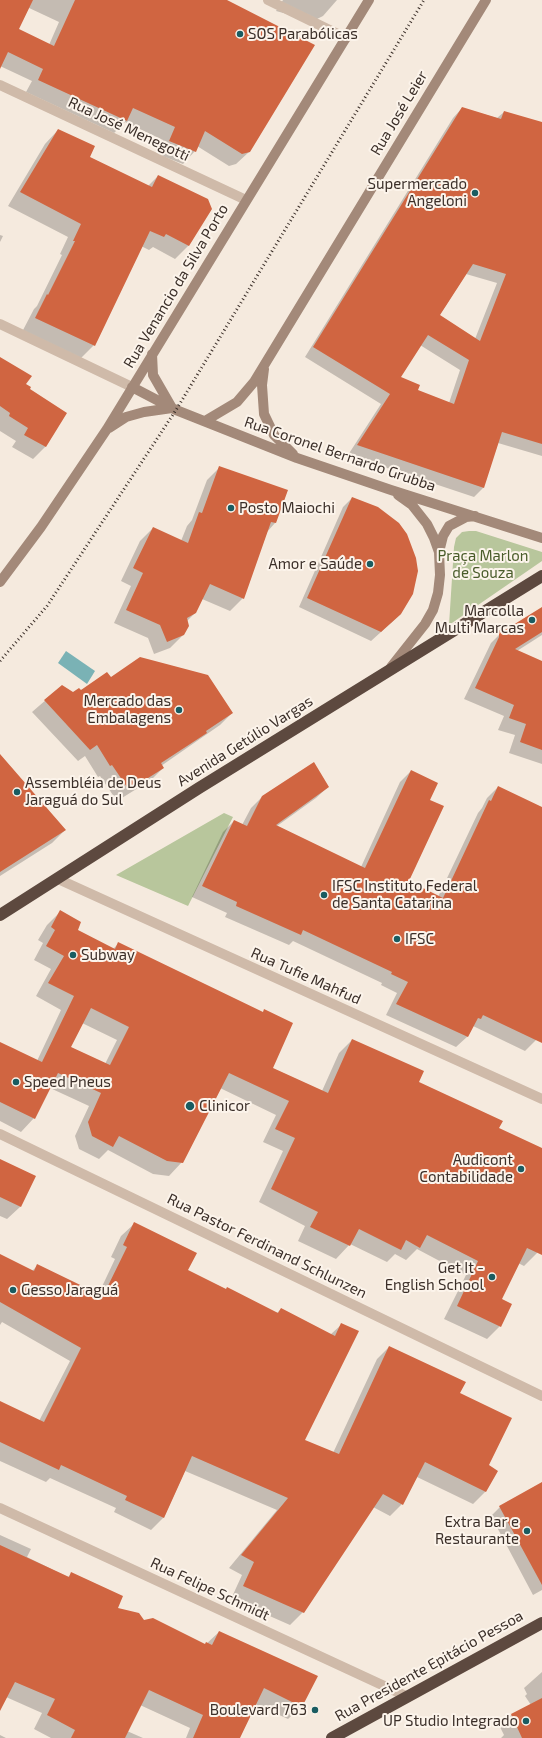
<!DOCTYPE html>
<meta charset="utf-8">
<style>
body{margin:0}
canvas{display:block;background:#f5eade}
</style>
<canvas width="542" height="1738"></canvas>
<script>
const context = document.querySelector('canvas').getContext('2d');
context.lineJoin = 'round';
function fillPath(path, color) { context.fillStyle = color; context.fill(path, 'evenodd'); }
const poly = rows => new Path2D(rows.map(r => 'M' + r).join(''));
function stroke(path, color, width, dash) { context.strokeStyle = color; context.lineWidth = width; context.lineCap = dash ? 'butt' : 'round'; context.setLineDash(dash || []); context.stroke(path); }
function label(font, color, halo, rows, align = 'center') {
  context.font = font + ' "Exo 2",sans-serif'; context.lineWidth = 4; context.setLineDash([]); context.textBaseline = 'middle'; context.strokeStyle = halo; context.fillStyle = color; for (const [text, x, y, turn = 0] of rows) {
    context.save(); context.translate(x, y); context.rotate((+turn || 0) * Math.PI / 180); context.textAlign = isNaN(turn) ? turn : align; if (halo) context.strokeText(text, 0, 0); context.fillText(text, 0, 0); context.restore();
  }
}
fillPath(poly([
 [469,531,476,531,542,552,542,561,449,625,454,547,456,538,462,532],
 [224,813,233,817,188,906,116,875]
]), '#b8c69c');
fillPath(poly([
 [66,651,95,671,87,684,58,663]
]), '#7ab2b5');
fillPath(poly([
 [0,0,6,0,18,29,49,45,59,22,12,0,224,0,249,152,236,164,229,166,197,146,195,151,183,164,157,154,163,140,125,122,114,133,26,92,32,81,0,66],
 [283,0,337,0,323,16,313,21,276,11],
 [462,108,497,118,504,112,542,123,542,456,498,443,483,488,474,497,348,455,381,404,305,357,453,118],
 [466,274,497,283,475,339,439,316],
 [420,345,460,370,449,403,417,391,399,378],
 [58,130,89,157,148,186,158,176,189,245,175,259,153,247,149,250,141,246,94,345,80,359,22,332,34,309,37,306,62,255,60,254,68,237,8,206,45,144],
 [0,235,3,236,0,242],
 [0,367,25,384,46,446,33,459,12,447,16,441,0,431],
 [220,467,287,491,275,523,267,532,243,598,230,611,202,599,195,613,187,621,183,635,170,648,154,654,148,638,114,623,131,586,121,581,140,541,153,528,181,541,187,526,192,520,207,480],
 [352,498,401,614,371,641,299,607,343,507],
 [542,609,542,635,517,651,542,662,542,764,509,753,515,735,498,730,504,716,464,699,491,643,503,631],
 [110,679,232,713,220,725,161,766,163,768,151,780,117,801,100,776,98,777,85,756,78,761,32,712,62,686,73,693],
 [0,756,65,830,52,843,0,876],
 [411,771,429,800,408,881,438,897,478,813,482,808,487,798,498,787,542,808,542,1034,525,1051,473,1026,468,1036,456,1047,386,1015,397,993,381,985,382,983,293,941,289,945,225,917,227,913,192,897,223,832,234,821,242,825,251,808,262,797,328,787,316,798,277,826,361,867,400,782],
 [60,912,77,930,113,949,118,944,262,1013,264,1011,272,1068,322,1091,339,1053,352,1040,418,1082,498,1129,542,1149,542,1243,537,1253,524,1266,518,1263,500,1299,500,1326,487,1339,444,1319,466,1275,417,1249,406,1260,395,1254,387,1262,350,1244,336,1259,298,1241,305,1226,259,1202,283,1151,263,1142,276,1115,220,1088,182,1162,169,1176,153,1174,108,1150,99,1159,79,1149,75,1136,89,1106,50,1088,34,1118,21,1132,0,1121,0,1044,37,1061,61,1010,36,996,51,969,34,960,43,943,38,940,47,925],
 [82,1023,117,1040,105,1064,70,1047],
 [0,1160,35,1176,20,1207,7,1219,0,1216],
 [134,1224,187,1271,277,1313,281,1309,330,1335,342,1324,304,1441,333,1453,377,1359,389,1347,459,1394,487,1466,496,1471,485,1492,473,1504,417,1477,402,1504,390,1516,373,1507,303,1612,290,1625,231,1599,242,1575,229,1568,277,1510,185,1471,164,1517,151,1530,114,1512,116,1508,50,1478,46,1482,0,1461,0,1403,39,1421,70,1361,2,1322,0,1325,0,1256,32,1271,38,1265,98,1295,115,1259,111,1257,121,1236],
 [542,1483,542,1590,533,1595,491,1516,500,1507],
 [0,1535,31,1549,27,1557,68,1577,71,1574,116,1608,144,1622,205,1645,219,1632,301,1706,288,1719,255,1704,239,1738,186,1738,190,1728,140,1705,127,1731,143,1738,51,1738,34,1729,42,1713,6,1697,0,1708],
 [542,1672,542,1738,501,1738,504,1735,500,1727,511,1715,531,1705,525,1696,527,1694,524,1688],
 [0,1735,6,1738,0,1738]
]), '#0003');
fillPath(poly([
 [0,0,33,0,19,29,54,46,75,0,227,0,315,45,250,152,242,154,205,131,196,152,169,141,175,127,133,108,127,121,38,80,43,69,8,52,0,69],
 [462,107,501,119,504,111,542,122,542,444,502,432,484,488,357,445,390,394,313,347],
 [473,264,506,274,480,341,440,315],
 [428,335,469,360,454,404,418,390,420,385,401,377],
 [58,129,95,146,90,157,152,187,158,175,208,199,212,209,189,246,166,234,164,237,150,231,95,346,35,318,47,294,48,295,75,241,73,241,81,224,20,192],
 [0,357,32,376,26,384,31,387,30,389,67,413,46,447,24,435,28,428,9,416,10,413,0,406],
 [219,466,288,490,276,523,271,522,244,599,210,584,196,613,187,618,189,626,184,635,167,642,160,625,126,610,143,573,133,568,153,527,188,543,199,512,202,513],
 [352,497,378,507,399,523,407,534,416,558,418,571,413,594,401,614,381,632,307,598],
 [542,607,542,632,515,649,542,661,542,750,520,742,526,724,509,718,514,705,475,688,499,637,499,630,505,630],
 [140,657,208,675,233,713,206,731,207,733,161,763,164,768,129,790,112,765,110,766,97,745,90,750,44,700,62,685,73,692,79,688,81,690,107,672,111,677],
 [0,754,66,830,0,872],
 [314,762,329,787,276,825,365,868,411,770,438,783,430,800,444,806,409,881,443,898,489,800,491,801,498,786,542,807,542,1043,483,1015,481,1019,478,1018,468,1037,396,1004,408,982,391,974,392,972,303,930,301,935,236,906,237,902,202,886,234,820,247,826,262,796],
 [60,910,81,922,78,930,115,949,118,942,263,1012,264,1009,293,1023,273,1068,328,1093,352,1039,424,1071,419,1082,503,1121,499,1128,542,1148,542,1255,527,1248,502,1299,512,1304,501,1327,457,1306,478,1261,427,1235,420,1248,406,1240,401,1250,359,1229,350,1246,310,1227,318,1212,271,1189,295,1138,275,1129,289,1101,229,1073,183,1163,167,1161,119,1136,113,1147,92,1136,88,1122,101,1093,58,1073,35,1119,0,1102,0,1042,42,1062,74,996,48,983,64,956,46,946,55,930,51,927],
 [91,1008,129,1027,110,1065,71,1047],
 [0,1159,36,1176,21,1207,0,1197],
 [134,1222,197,1253,188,1270,226,1289,227,1287,278,1313,281,1308,335,1336,341,1323,359,1331,305,1440,339,1454,389,1346,466,1382,460,1393,512,1418,489,1465,498,1471,486,1492,425,1462,403,1505,383,1494,304,1613,243,1586,254,1562,241,1555,288,1498,192,1456,164,1518,125,1500,127,1496,61,1465,59,1470,0,1442,0,1401,44,1422,81,1348,0,1302,0,1254,34,1271,37,1264,103,1296,127,1247,123,1245],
 [542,1482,542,1585,499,1506],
 [0,1545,69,1577,71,1572,123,1596,118,1608,139,1613,144,1620,153,1618,205,1644,206,1642,212,1645,219,1631,318,1676,302,1707,264,1688,240,1738,193,1738,203,1715,149,1690,125,1738,71,1738,75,1730,47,1715,55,1699,15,1682,0,1711],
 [542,1698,542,1738,522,1738,511,1714]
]), '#d06541');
stroke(poly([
 [268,0,346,38],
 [0,85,246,200],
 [0,324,132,387],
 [58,879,542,1099],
 [0,1134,542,1396],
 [0,1508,408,1697]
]), '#cfbaa9', 10);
stroke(poly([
 [152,354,153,375,172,408],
 [264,369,262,385,264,414,274,435,293,454],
 [132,387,176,410,297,458,391,490,542,538],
 [205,421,237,402,254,382,486,0],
 [109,428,126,417,144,412,172,408],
 [439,552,443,536,449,526,466,517,475,516],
 [0,582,41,527,107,429,369,0],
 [391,667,425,624,433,610,438,593,440,575,439,552,434,538,427,524,412,505,398,495]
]), '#a38979', 10);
stroke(poly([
 [0,915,199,788,542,576],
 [332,1738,542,1623]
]), '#5d493f', 12);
stroke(poly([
 [0,661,47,606,176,410,424,0]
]), '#3b2f29', 3, [1, 3]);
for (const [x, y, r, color] of [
 [240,34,4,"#1a5c61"],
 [475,193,4,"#1a5c61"],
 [231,508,4,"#1a5c61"],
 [370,564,4,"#1a5c61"],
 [532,620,4,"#1a5c61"],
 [179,710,4,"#1a5c61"],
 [17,792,4,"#1a5c61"],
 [324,895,4,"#1a5c61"],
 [397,939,4,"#1a5c61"],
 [73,955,4,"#1a5c61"],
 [16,1082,4,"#1a5c61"],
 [190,1106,5,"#1a5c61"],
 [521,1169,4,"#1a5c61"],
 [492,1277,4,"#1a5c61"],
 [13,1290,4,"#1a5c61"],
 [527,1531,4,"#1a5c61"],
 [315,1710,4,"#1a5c61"],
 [526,1721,4,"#1a5c61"]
]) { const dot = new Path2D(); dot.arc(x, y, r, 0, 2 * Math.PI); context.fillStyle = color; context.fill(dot); stroke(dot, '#fcf4eb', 1.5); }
label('15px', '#3b2f29', '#fcf4eb', [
 ["SOS Parabólicas",248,34],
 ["Supermercado",467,184,"right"],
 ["Angeloni",467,201,"right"],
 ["Posto Maiochi",239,508],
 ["Amor e Saúde",362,564,"right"],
 ["Marcolla",524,611,"right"],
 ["Multi Marcas",524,628,"right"],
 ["Mercado das",171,701,"right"],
 ["Embalagens",171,718,"right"],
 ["Assembléia de Deus",25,783],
 ["Jaraguá do Sul",25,800],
 ["IFSC Instituto Federal",332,886],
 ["de Santa Catarina",332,903],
 ["IFSC",405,939],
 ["Subway",81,955],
 ["Speed Pneus",24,1082],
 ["Clinicor",199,1106],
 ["Audicont",513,1160,"right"],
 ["Contabilidade",513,1177,"right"],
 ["Get It -",484,1268,"right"],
 ["English School",484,1285,"right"],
 ["Gesso Jaraguá",21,1290],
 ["Extra Bar e",519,1522,"right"],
 ["Restaurante",519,1539,"right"],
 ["Boulevard 763",307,1710,"right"],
 ["UP Studio Integrado",518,1721,"right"]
], 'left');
label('15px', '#3b2f29', '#fcf4eb', [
 ["Rua José Leier",399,113,-59],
 ["Rua José Menegotti",129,129,25],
 ["Rua Venancio da Silva Porto",176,286,-59],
 ["Rua Coronel Bernardo Grubba",340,454,19],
 ["Avenida Getúlio Vargas",245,741,-32],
 ["Rua Tufie Mahfud",306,976,24],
 ["Rua Pastor Ferdinand Schlunzen",267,1246,26],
 ["Rua Felipe Schmidt",210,1589,25],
 ["Rua Presidente Epitácio Pessoa",429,1666,-29]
]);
label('15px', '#495c2a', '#fcf4eb', [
 ["Praça Marlon",483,556],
 ["de Souza",483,573]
]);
</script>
